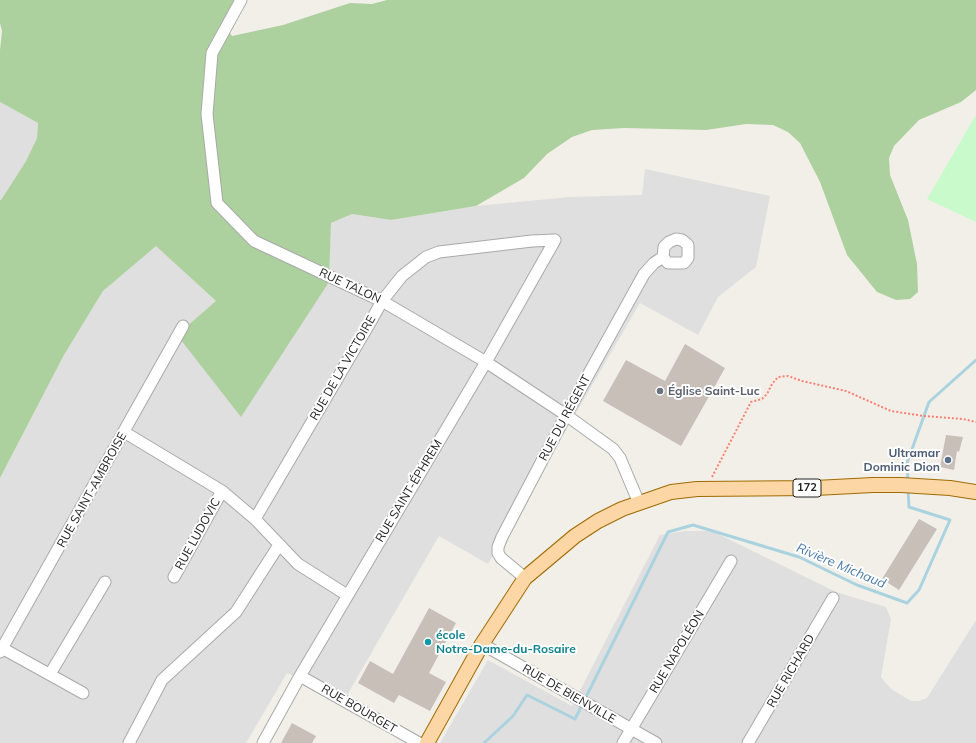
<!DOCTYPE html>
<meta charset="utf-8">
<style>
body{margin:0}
canvas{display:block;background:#f2efe9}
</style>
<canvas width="976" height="743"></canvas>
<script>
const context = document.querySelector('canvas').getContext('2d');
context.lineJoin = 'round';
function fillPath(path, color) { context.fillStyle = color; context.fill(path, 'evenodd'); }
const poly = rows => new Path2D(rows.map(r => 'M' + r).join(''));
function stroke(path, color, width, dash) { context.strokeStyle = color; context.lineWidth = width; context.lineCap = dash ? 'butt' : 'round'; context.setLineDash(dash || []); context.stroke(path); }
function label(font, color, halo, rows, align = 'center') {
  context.font = font + ' Mulish,sans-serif'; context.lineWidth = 4; context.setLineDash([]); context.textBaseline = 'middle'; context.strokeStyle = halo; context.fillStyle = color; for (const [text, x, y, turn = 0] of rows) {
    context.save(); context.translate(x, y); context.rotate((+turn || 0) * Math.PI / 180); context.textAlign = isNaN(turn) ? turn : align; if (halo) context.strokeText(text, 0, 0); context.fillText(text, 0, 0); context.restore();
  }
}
fillPath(poly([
 [0,102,38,123,37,138,26,161,1,200,0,200],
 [645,169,770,196,756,267,718,297,698,335,640,303,488,564,439,536,343,702,287,673,246,743,0,743,0,478,64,355,103,291,156,245,216,301,329,282,331,223,352,214,391,220,476,206,570,197,642,195],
 [685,531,712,531,836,592,886,607,891,619,881,677,891,689,911,701,919,701,927,698,976,620,976,743,440,743,488,660,572,706,660,535]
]), '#e0dfdf');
fillPath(poly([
 [0,0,241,0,229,32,232,36,283,25,350,3,372,4,387,0,976,0,976,90,961,102,919,120,894,146,889,158,890,175,908,220,917,264,918,292,910,299,896,300,877,292,847,255,820,182,800,143,788,132,773,125,746,124,706,130,624,128,592,130,572,137,547,154,524,178,476,206,391,220,352,214,331,223,329,282,241,417,177,335,216,301,156,246,103,291,64,355,0,478,0,200,1,200,26,161,37,138,38,123,0,102,0,50,2,31,0,23]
]), '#add19e');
fillPath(poly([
 [976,115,976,222,927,199]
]), '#c8facc');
stroke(poly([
 [908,481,907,463,929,402,976,360],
 [587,695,668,532,693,525,799,557,857,585,907,603,919,590,950,520,909,507,908,489],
 [484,743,513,716,527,695,575,719,581,707]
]), '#aad3df', 3);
fillPath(poly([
 [685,344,725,368,681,446,603,401,626,360,665,381],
 [946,435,963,437,959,452,957,451,954,470,940,467],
 [919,519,937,529,899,590,882,579],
 [429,608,456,623,429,673,446,682,430,711,399,695,394,703,358,683,370,661,393,674],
 [292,723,316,736,312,743,281,743]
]), '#c7bfb8');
const minor = poly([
 [241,0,212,53,207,114,217,203,254,241,382,301,486,362,566,415,613,449,620,458,639,503],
 [676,239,682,240,688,245,688,258,684,263,668,263,663,257,664,247,669,242,676,239],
 [124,432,222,491,255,519,298,564,347,595],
 [255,519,371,321,382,301,402,276,426,257,439,252,532,241,555,240],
 [174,577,222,491],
 [525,578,501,558,498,553,498,547,502,537,566,415,644,274,654,263,663,257],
 [482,644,656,743],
 [0,647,83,693],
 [0,652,183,326],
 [50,674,105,582],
 [300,676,419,743],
 [129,743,162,680,236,612,279,545],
 [263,743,300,676,486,362,555,240],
 [623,743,731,561],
 [748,743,833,598]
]);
const major = poly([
 [427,743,482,644,525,578,575,536,598,521,622,509,671,492,697,489,815,488,873,485,901,485,950,488,976,492]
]);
stroke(minor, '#a9a9a9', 13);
stroke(major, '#a06b00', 16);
stroke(poly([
 [712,477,751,402,762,399,767,394,772,384,778,377,788,376,802,381,846,391,891,411,924,416,963,419,976,422]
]), '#fa8072', 2, [2, 2]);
stroke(minor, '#fff', 11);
stroke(major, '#fcd6a4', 14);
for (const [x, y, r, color] of [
 [660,391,4,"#6b7280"],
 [948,460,4,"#5c6f8a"],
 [428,642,4,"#0f9aa8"]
]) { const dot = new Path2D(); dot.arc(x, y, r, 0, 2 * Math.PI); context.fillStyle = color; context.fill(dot); stroke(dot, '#fff', 1.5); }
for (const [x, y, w] of [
 [807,488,28]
]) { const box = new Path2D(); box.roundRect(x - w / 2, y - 9, w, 18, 3); context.fillStyle = '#fff'; context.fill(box); stroke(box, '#222', 1); }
label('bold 11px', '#222', null, [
 ["172",807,488]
]);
label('12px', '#222', '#fff', [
 ["RUE TALON",350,286,25],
 ["RUE DE LA VICTOIRE",343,368,-60],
 ["RUE DU RÉGENT",565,418,-62],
 ["RUE SAINT-AMBROISE",92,490,-61],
 ["RUE SAINT-ÉPHREM",409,491,-59],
 ["RUE LUDOVIC",198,534,-61],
 ["RUE NAPOLÉON",677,652,-59],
 ["RUE RICHARD",791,671,-60],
 ["RUE DE BIENVILLE",569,694,30],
 ["RUE BOURGET",359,709,30]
]);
label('bold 12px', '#5b616d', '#fff', [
 ["Église Saint-Luc",668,391]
], 'left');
label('bold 12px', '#4e5e75', '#fff', [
 ["Ultramar",940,453],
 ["Dominic Dion",940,467]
], 'right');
label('bold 12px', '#0d838f', '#fff', [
 ["école",436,635],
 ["Notre-Dame-du-Rosaire",436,649]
], 'left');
label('italic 13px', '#4a7aab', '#fff', [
 ["Rivière Michaud",841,566,23]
]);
</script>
